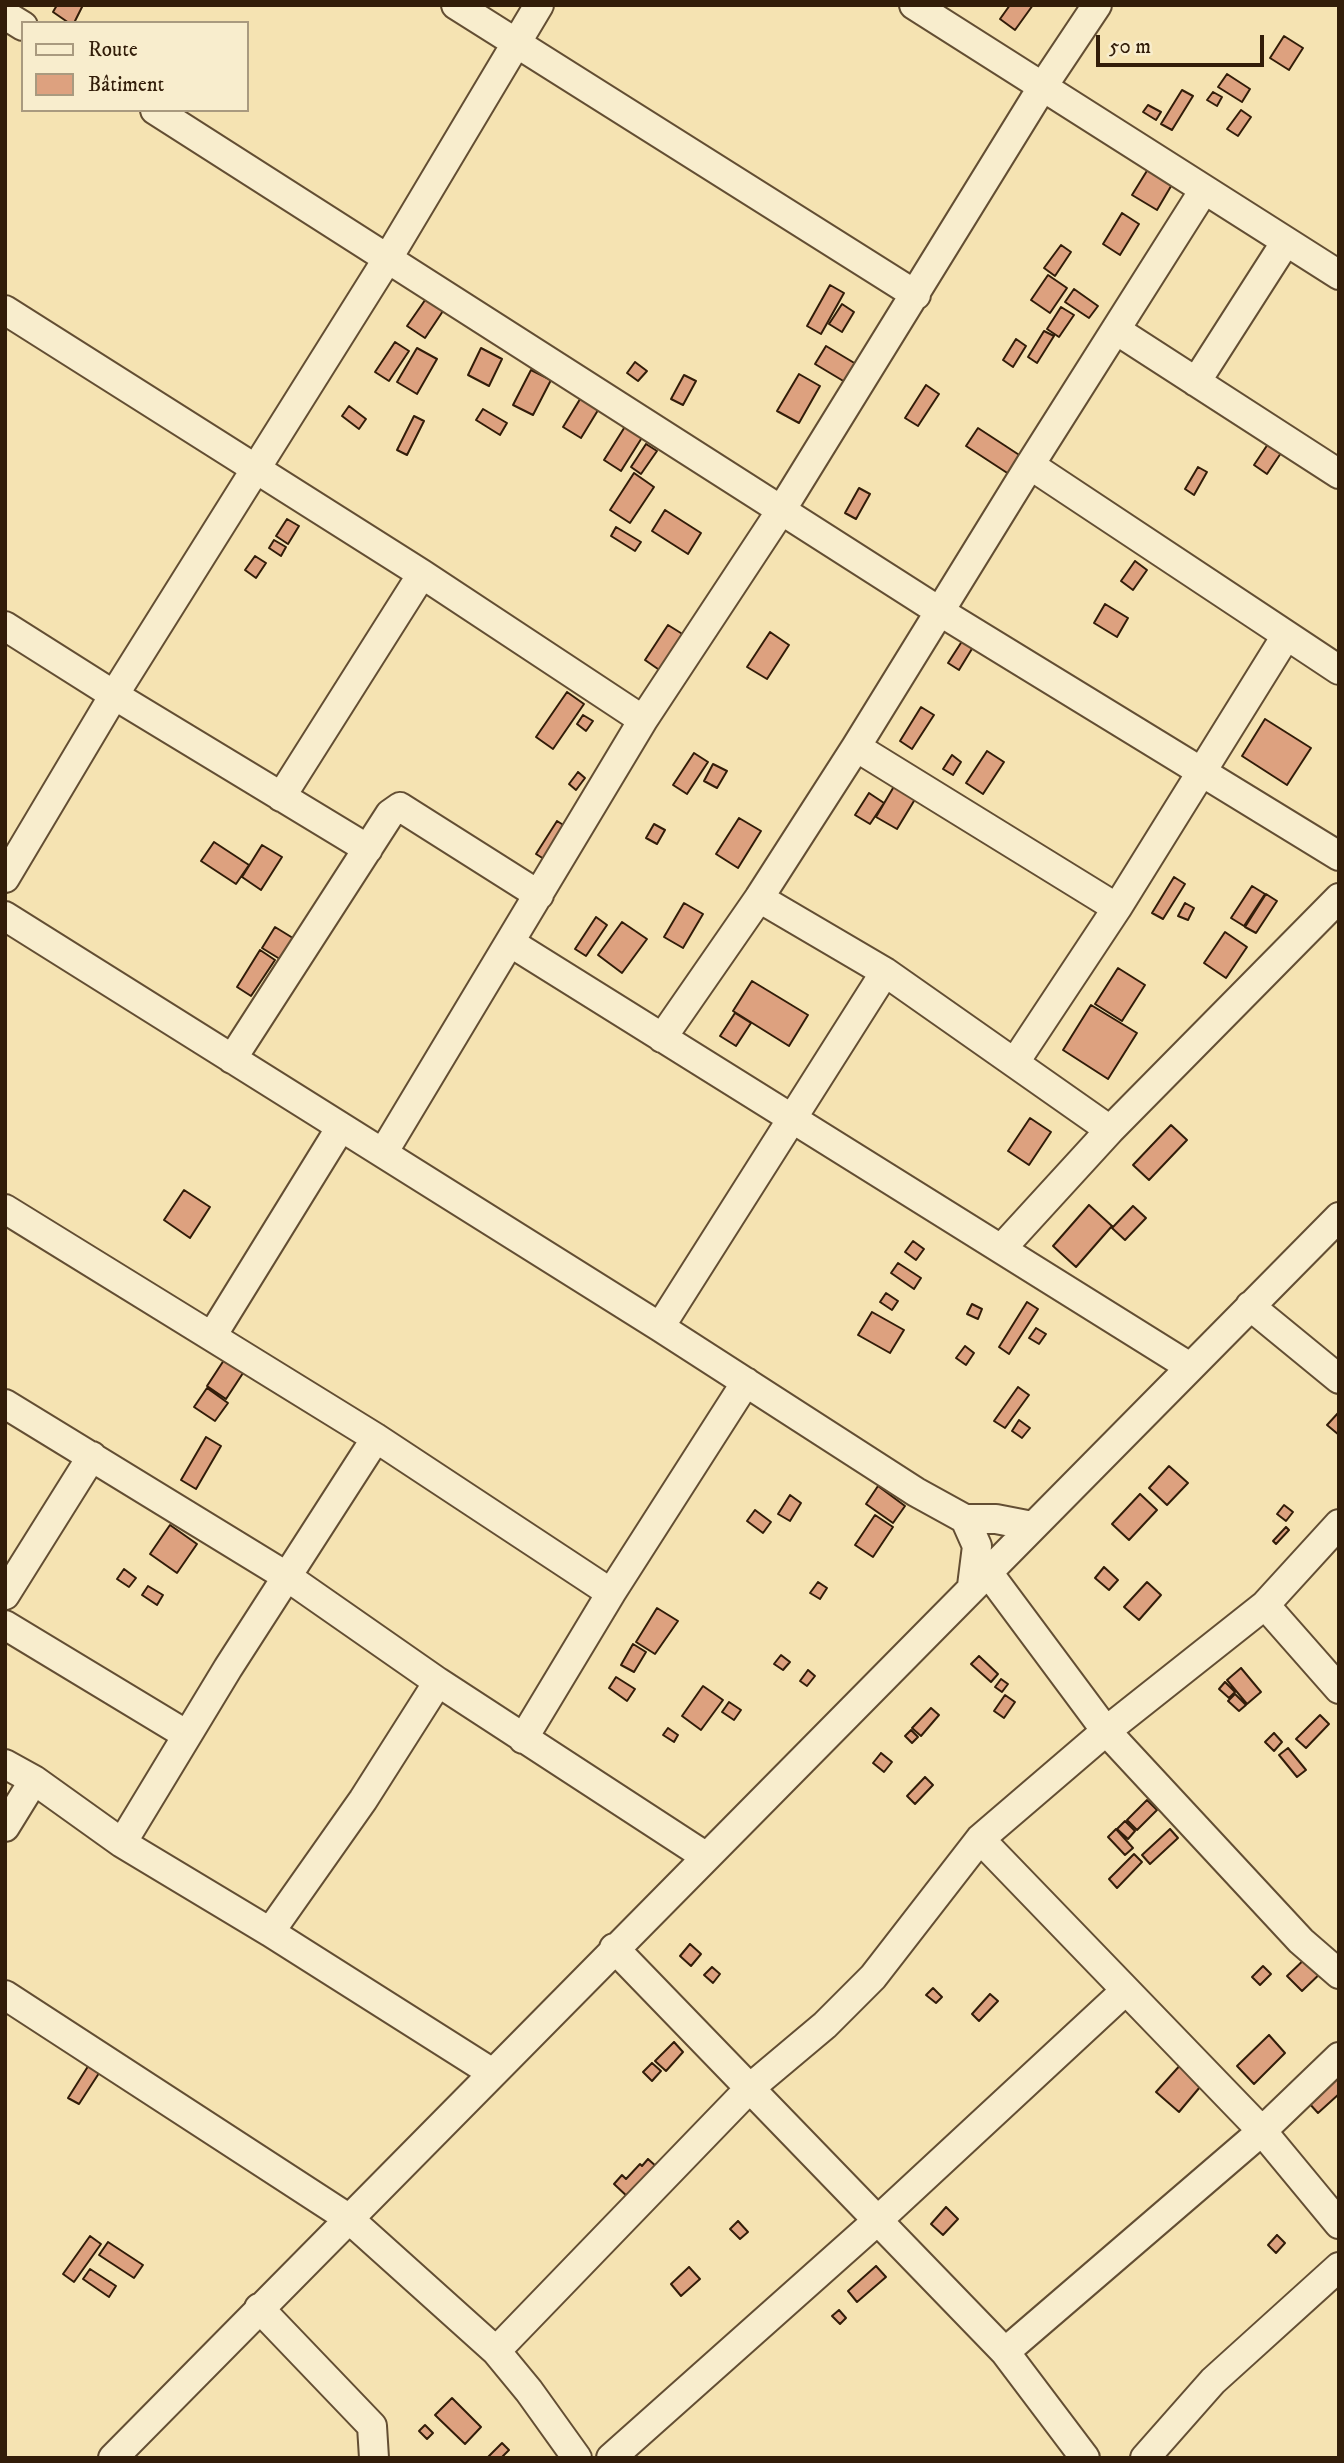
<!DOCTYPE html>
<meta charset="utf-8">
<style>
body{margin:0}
#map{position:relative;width:1344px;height:2463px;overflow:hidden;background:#f5e3b2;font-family:"IM FELL DW Pica",serif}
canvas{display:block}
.frame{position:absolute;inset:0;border:7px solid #321d09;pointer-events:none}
.legend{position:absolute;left:21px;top:21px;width:228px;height:91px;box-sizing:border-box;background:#f8edcd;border:2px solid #a99a7f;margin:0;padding:9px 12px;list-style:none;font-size:21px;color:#321d09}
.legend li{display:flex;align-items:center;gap:14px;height:35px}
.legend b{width:35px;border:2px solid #a99a7f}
.scale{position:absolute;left:1096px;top:35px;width:168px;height:32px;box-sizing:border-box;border:4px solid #321d09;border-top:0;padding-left:9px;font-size:21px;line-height:24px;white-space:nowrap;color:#321d09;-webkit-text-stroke:5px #f8edcd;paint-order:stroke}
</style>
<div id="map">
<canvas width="1344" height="2463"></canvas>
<div class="frame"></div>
<ul class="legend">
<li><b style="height:9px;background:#f8edcd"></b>Route</li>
<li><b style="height:19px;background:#dda17f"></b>Bâtiment</li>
</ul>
<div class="scale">50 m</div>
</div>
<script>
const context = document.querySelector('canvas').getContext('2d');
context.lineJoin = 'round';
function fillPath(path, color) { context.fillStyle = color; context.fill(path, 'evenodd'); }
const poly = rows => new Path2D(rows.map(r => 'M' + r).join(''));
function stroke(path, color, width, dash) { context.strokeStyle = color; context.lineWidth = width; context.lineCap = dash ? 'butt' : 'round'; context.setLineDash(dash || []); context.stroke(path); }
const building = poly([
 [57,5,83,5,74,23,69,23,53,12,57,5],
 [1010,5,1033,5,1015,30,1000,19,1010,5],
 [1284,36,1303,48,1289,70,1270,58,1284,36],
 [1227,74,1250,89,1242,102,1218,87,1227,74],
 [1182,90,1193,96,1172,130,1161,124,1182,90],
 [1213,92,1222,97,1217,106,1207,100,1213,92],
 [1148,105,1161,112,1156,120,1143,112,1148,105],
 [1241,110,1251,117,1238,136,1227,129,1241,110],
 [1153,161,1177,176,1157,210,1132,195,1153,161],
 [1122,213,1139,224,1120,255,1103,244,1122,213],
 [1061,245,1071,252,1055,276,1044,268,1061,245],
 [1048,275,1067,288,1050,313,1031,300,1048,275],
 [830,285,844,293,821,334,807,326,830,285],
 [1074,289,1098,306,1089,318,1065,302,1074,289],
 [430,293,447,305,425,338,407,326,430,293],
 [842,304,854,312,842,332,829,324,842,304],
 [1061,307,1074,315,1059,337,1047,329,1061,307],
 [1044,331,1054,336,1037,363,1028,357,1044,331],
 [1016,339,1026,346,1013,367,1003,360,1016,339],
 [395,342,409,351,389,381,375,372,395,342],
 [826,346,861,367,850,385,815,364,826,346],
 [417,348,437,359,417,394,397,382,417,348],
 [481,348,502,359,489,386,468,375,481,348],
 [635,362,647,371,638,381,627,373,635,362],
 [531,370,551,380,533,415,513,405,531,370],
 [799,374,820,386,799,423,777,411,799,374],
 [684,375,696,381,683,405,671,399,684,375],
 [926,385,939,394,918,426,905,418,926,385],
 [585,391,603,402,581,438,563,427,585,391],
 [349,406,366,419,359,429,342,416,349,406],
 [483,409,507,423,500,435,476,420,483,409],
 [414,416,424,421,407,455,397,450,414,416],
 [626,425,643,436,621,471,604,460,626,425],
 [978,428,1030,462,1018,480,966,446,978,428],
 [1274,435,1287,444,1267,474,1254,465,1274,435],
 [646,444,657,451,641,474,631,467,646,444],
 [1198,467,1207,472,1194,495,1185,489,1198,467],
 [634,473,654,487,630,523,610,510,634,473],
 [859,488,870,494,856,519,845,513,859,488],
 [665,510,701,533,688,554,652,531,665,510],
 [287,519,299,526,288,544,276,536,287,519],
 [616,527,641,542,635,551,611,536,616,527],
 [274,540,286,547,281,556,269,548,274,540],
 [255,556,266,563,256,578,245,570,255,556],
 [1135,561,1147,570,1133,590,1121,581,1135,561],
 [1105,604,1128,618,1117,637,1094,623,1105,604],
 [668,625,692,640,668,676,645,660,668,625],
 [770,632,789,645,767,679,747,667,770,632],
 [968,632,978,639,959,670,948,663,968,632],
 [567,692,584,704,553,749,536,737,567,692],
 [921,707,934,715,912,749,900,741,921,707],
 [583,715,593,721,586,731,577,724,583,715],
 [1265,719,1311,748,1287,785,1242,756,1265,719],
 [987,751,1004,762,983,794,966,783,987,751],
 [694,753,708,762,687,794,673,785,694,753],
 [952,755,961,762,953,775,943,769,952,755],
 [713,764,727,771,717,788,704,781,713,764],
 [578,772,585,778,576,790,569,784,578,772],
 [896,783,917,796,897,829,876,817,896,783],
 [869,793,884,803,870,824,855,815,869,793],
 [739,818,761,831,738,868,716,854,739,818],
 [557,821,573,831,552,864,536,854,557,821],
 [654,824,665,830,657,844,646,838,654,824],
 [214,842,249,865,236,884,201,861,214,842],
 [262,845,282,857,261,890,242,877,262,845],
 [1174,877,1185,884,1163,919,1152,913,1174,877],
 [1252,886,1265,894,1244,926,1231,918,1252,886],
 [1266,894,1277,901,1256,933,1245,927,1266,894],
 [684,903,703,914,683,948,664,937,684,903],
 [1185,903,1194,908,1188,920,1178,916,1185,903],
 [596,917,607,925,586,956,575,949,596,917],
 [622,922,647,939,622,973,598,955,622,922],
 [275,927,301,943,288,964,262,948,275,927],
 [1225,932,1247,947,1226,978,1204,963,1225,932],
 [260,950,275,960,251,996,237,987,260,950],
 [1118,968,1145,985,1122,1021,1095,1004,1118,968],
 [752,981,808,1015,789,1046,733,1011,752,981],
 [1091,1005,1137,1033,1108,1079,1063,1050,1091,1005],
 [735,1013,751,1023,736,1046,720,1036,735,1013],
 [1030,1118,1051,1132,1029,1165,1008,1151,1030,1118],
 [1171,1125,1187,1140,1149,1180,1133,1165,1171,1125],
 [184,1190,210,1207,190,1238,164,1220,184,1190],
 [1089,1205,1112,1226,1076,1267,1053,1246,1089,1205],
 [1133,1206,1146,1218,1125,1240,1112,1228,1133,1206],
 [913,1241,924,1249,916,1260,905,1252,913,1241],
 [898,1263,921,1278,914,1289,891,1273,898,1263],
 [886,1293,898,1301,892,1310,880,1302,886,1293],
 [1027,1302,1038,1309,1009,1354,999,1347,1027,1302],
 [972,1304,982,1309,978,1319,967,1314,972,1304],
 [872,1312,904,1330,890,1353,858,1335,872,1312],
 [1036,1328,1046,1334,1039,1344,1029,1338,1036,1328],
 [965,1346,974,1353,966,1365,956,1358,965,1346],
 [228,1354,247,1367,226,1399,207,1386,228,1354],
 [1018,1387,1029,1395,1005,1428,994,1421,1018,1387],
 [207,1388,228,1403,215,1421,194,1407,207,1388],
 [1339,1412,1339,1435,1327,1425,1339,1412],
 [1019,1420,1030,1428,1022,1438,1012,1431,1019,1420],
 [206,1437,221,1446,196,1489,181,1480,206,1437],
 [1169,1466,1188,1483,1167,1505,1149,1488,1169,1466],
 [878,1486,905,1506,893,1523,866,1504,878,1486],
 [1140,1494,1157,1510,1129,1540,1112,1524,1140,1494],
 [790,1495,801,1503,790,1521,778,1514,790,1495],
 [1284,1505,1293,1512,1286,1521,1277,1514,1284,1505],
 [755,1510,771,1522,763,1533,747,1521,755,1510],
 [875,1515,893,1527,873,1557,855,1545,875,1515],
 [170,1525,197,1544,177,1573,150,1554,170,1525],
 [1286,1527,1289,1530,1276,1544,1273,1541,1286,1527],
 [1104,1567,1118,1580,1109,1590,1095,1578,1104,1567],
 [124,1569,136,1578,129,1587,117,1579,124,1569],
 [818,1582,827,1588,820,1599,810,1593,818,1582],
 [1147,1582,1161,1595,1139,1620,1124,1607,1147,1582],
 [148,1586,163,1595,157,1605,142,1595,148,1586],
 [657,1608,678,1621,655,1654,636,1642,657,1608],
 [633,1644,646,1652,634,1672,621,1665,633,1644],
 [781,1655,790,1662,783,1670,774,1664,781,1655],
 [979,1656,998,1674,991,1682,971,1664,979,1656],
 [1241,1668,1261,1692,1247,1704,1227,1680,1241,1668],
 [808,1670,815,1676,807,1686,800,1681,808,1670],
 [616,1677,635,1689,627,1701,609,1688,616,1677],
 [1001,1679,1008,1684,1002,1692,995,1687,1001,1679],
 [1225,1682,1235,1692,1229,1698,1219,1689,1225,1682],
 [703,1686,723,1700,701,1730,682,1716,703,1686],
 [1235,1694,1246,1705,1239,1711,1228,1701,1235,1694],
 [1005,1695,1015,1702,1004,1718,994,1711,1005,1695],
 [729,1702,741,1710,734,1720,722,1712,729,1702],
 [931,1708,939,1715,921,1736,912,1728,931,1708],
 [1320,1715,1329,1724,1306,1748,1296,1739,1320,1715],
 [668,1728,678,1735,674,1742,663,1735,668,1728],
 [911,1730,918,1737,912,1743,905,1736,911,1730],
 [1274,1733,1282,1742,1274,1751,1265,1742,1274,1733],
 [1288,1748,1306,1770,1297,1777,1279,1755,1288,1748],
 [881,1753,892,1762,884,1772,873,1763,881,1753],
 [925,1777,933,1785,915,1804,907,1796,925,1777],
 [1147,1800,1157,1810,1137,1830,1127,1820,1147,1800],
 [1125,1821,1135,1831,1128,1839,1117,1829,1125,1821],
 [1116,1829,1133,1848,1125,1855,1108,1837,1116,1829],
 [1170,1829,1178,1838,1150,1864,1142,1855,1170,1829],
 [1134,1854,1142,1862,1117,1888,1109,1879,1134,1854],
 [690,1944,701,1954,691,1966,680,1956,690,1944],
 [1311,1953,1326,1968,1302,1991,1287,1976,1311,1953],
 [1263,1966,1271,1974,1260,1985,1252,1977,1263,1966],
 [712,1967,720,1974,713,1983,704,1975,712,1967],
 [933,1988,942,1997,936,2003,926,1995,933,1988],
 [990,1994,998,2001,979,2021,972,2014,990,1994],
 [1269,2035,1285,2053,1254,2084,1237,2066,1269,2035],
 [674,2042,683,2052,666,2071,655,2061,674,2042],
 [92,2060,103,2067,79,2104,68,2098,92,2060],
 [1183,2062,1205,2081,1179,2112,1156,2092,1183,2062],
 [652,2063,661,2071,652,2081,643,2072,652,2063],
 [1336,2077,1339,2080,1339,2094,1318,2113,1308,2102,1336,2077],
 [648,2159,658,2168,630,2199,614,2184,622,2175,626,2179,640,2164,642,2166,648,2159],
 [946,2207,958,2219,943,2235,931,2224,946,2207],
 [738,2221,748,2232,740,2239,730,2229,738,2221],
 [1277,2235,1285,2243,1276,2253,1268,2245,1277,2235],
 [90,2236,101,2244,74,2282,63,2274,90,2236],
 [108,2242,143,2265,134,2278,99,2255,108,2242],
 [876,2266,886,2277,857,2302,848,2291,876,2266],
 [689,2267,700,2279,681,2296,671,2284,689,2267],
 [90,2269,116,2286,109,2297,83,2279,90,2269],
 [839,2310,846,2318,840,2324,832,2316,839,2310],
 [452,2398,481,2427,465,2444,435,2415,452,2398],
 [425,2425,433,2433,427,2439,419,2431,425,2425],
 [502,2443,509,2450,501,2458,487,2458,502,2443]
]);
fillPath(building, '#dda17f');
stroke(building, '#321d09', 2);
const minor = poly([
 [456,5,916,295],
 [914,5,1339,275],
 [5,15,23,26],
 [155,110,939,611,1339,856],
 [5,310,422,574,643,720],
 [1116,330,1339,474],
 [1196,382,1285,243],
 [1030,465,1339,670],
 [5,626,114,695,368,849],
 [856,747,1117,908],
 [281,797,422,574],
 [5,878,114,695,388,258,539,5],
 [759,898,885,972,1110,1130],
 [5,916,660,1327,916,1492,965,1519,996,1519,1032,1526],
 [511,943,1190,1367],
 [662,1038,759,898,856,747,1030,465,1204,190],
 [232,1059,390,814,400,807,539,895],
 [1015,1062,1117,908,1286,636],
 [383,1153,643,720,782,509,1043,86,1097,5],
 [5,1209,376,1438,611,1593],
 [1002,1248,1110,1130,1339,898],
 [1250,1306,1339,1379],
 [660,1327,885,972],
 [212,1336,341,1127],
 [5,1404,286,1576,438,1682,705,1856],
 [965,1519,977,1546,972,1586],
 [987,1571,1106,1731,1301,1941,1339,1974],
 [5,1595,92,1456],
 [1265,1605,1339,1689],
 [5,1625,187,1735],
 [523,1739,611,1593,746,1382],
 [5,1764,34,1780,122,1843,270,1932,491,2072],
 [5,1827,34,1780],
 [980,1839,1262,2131,1339,2224],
 [122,1843,228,1668,376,1438],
 [270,1932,363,1800,438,1682],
 [614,1948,1005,2352,1085,2458],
 [5,1995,348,2218,496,2351,529,2391,577,2458],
 [259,2308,372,2426,374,2458],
 [496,2351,750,2088,825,2025,873,1977,980,1839,1106,1731,1265,1605,1339,1524],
 [1005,2352,1262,2131,1339,2057],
 [113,2458,1339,1217],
 [611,2458,877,2221,1125,1991],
 [1145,2458,1213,2381,1339,2267]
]);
stroke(minor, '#634e33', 32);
stroke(minor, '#f8edcd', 28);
</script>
